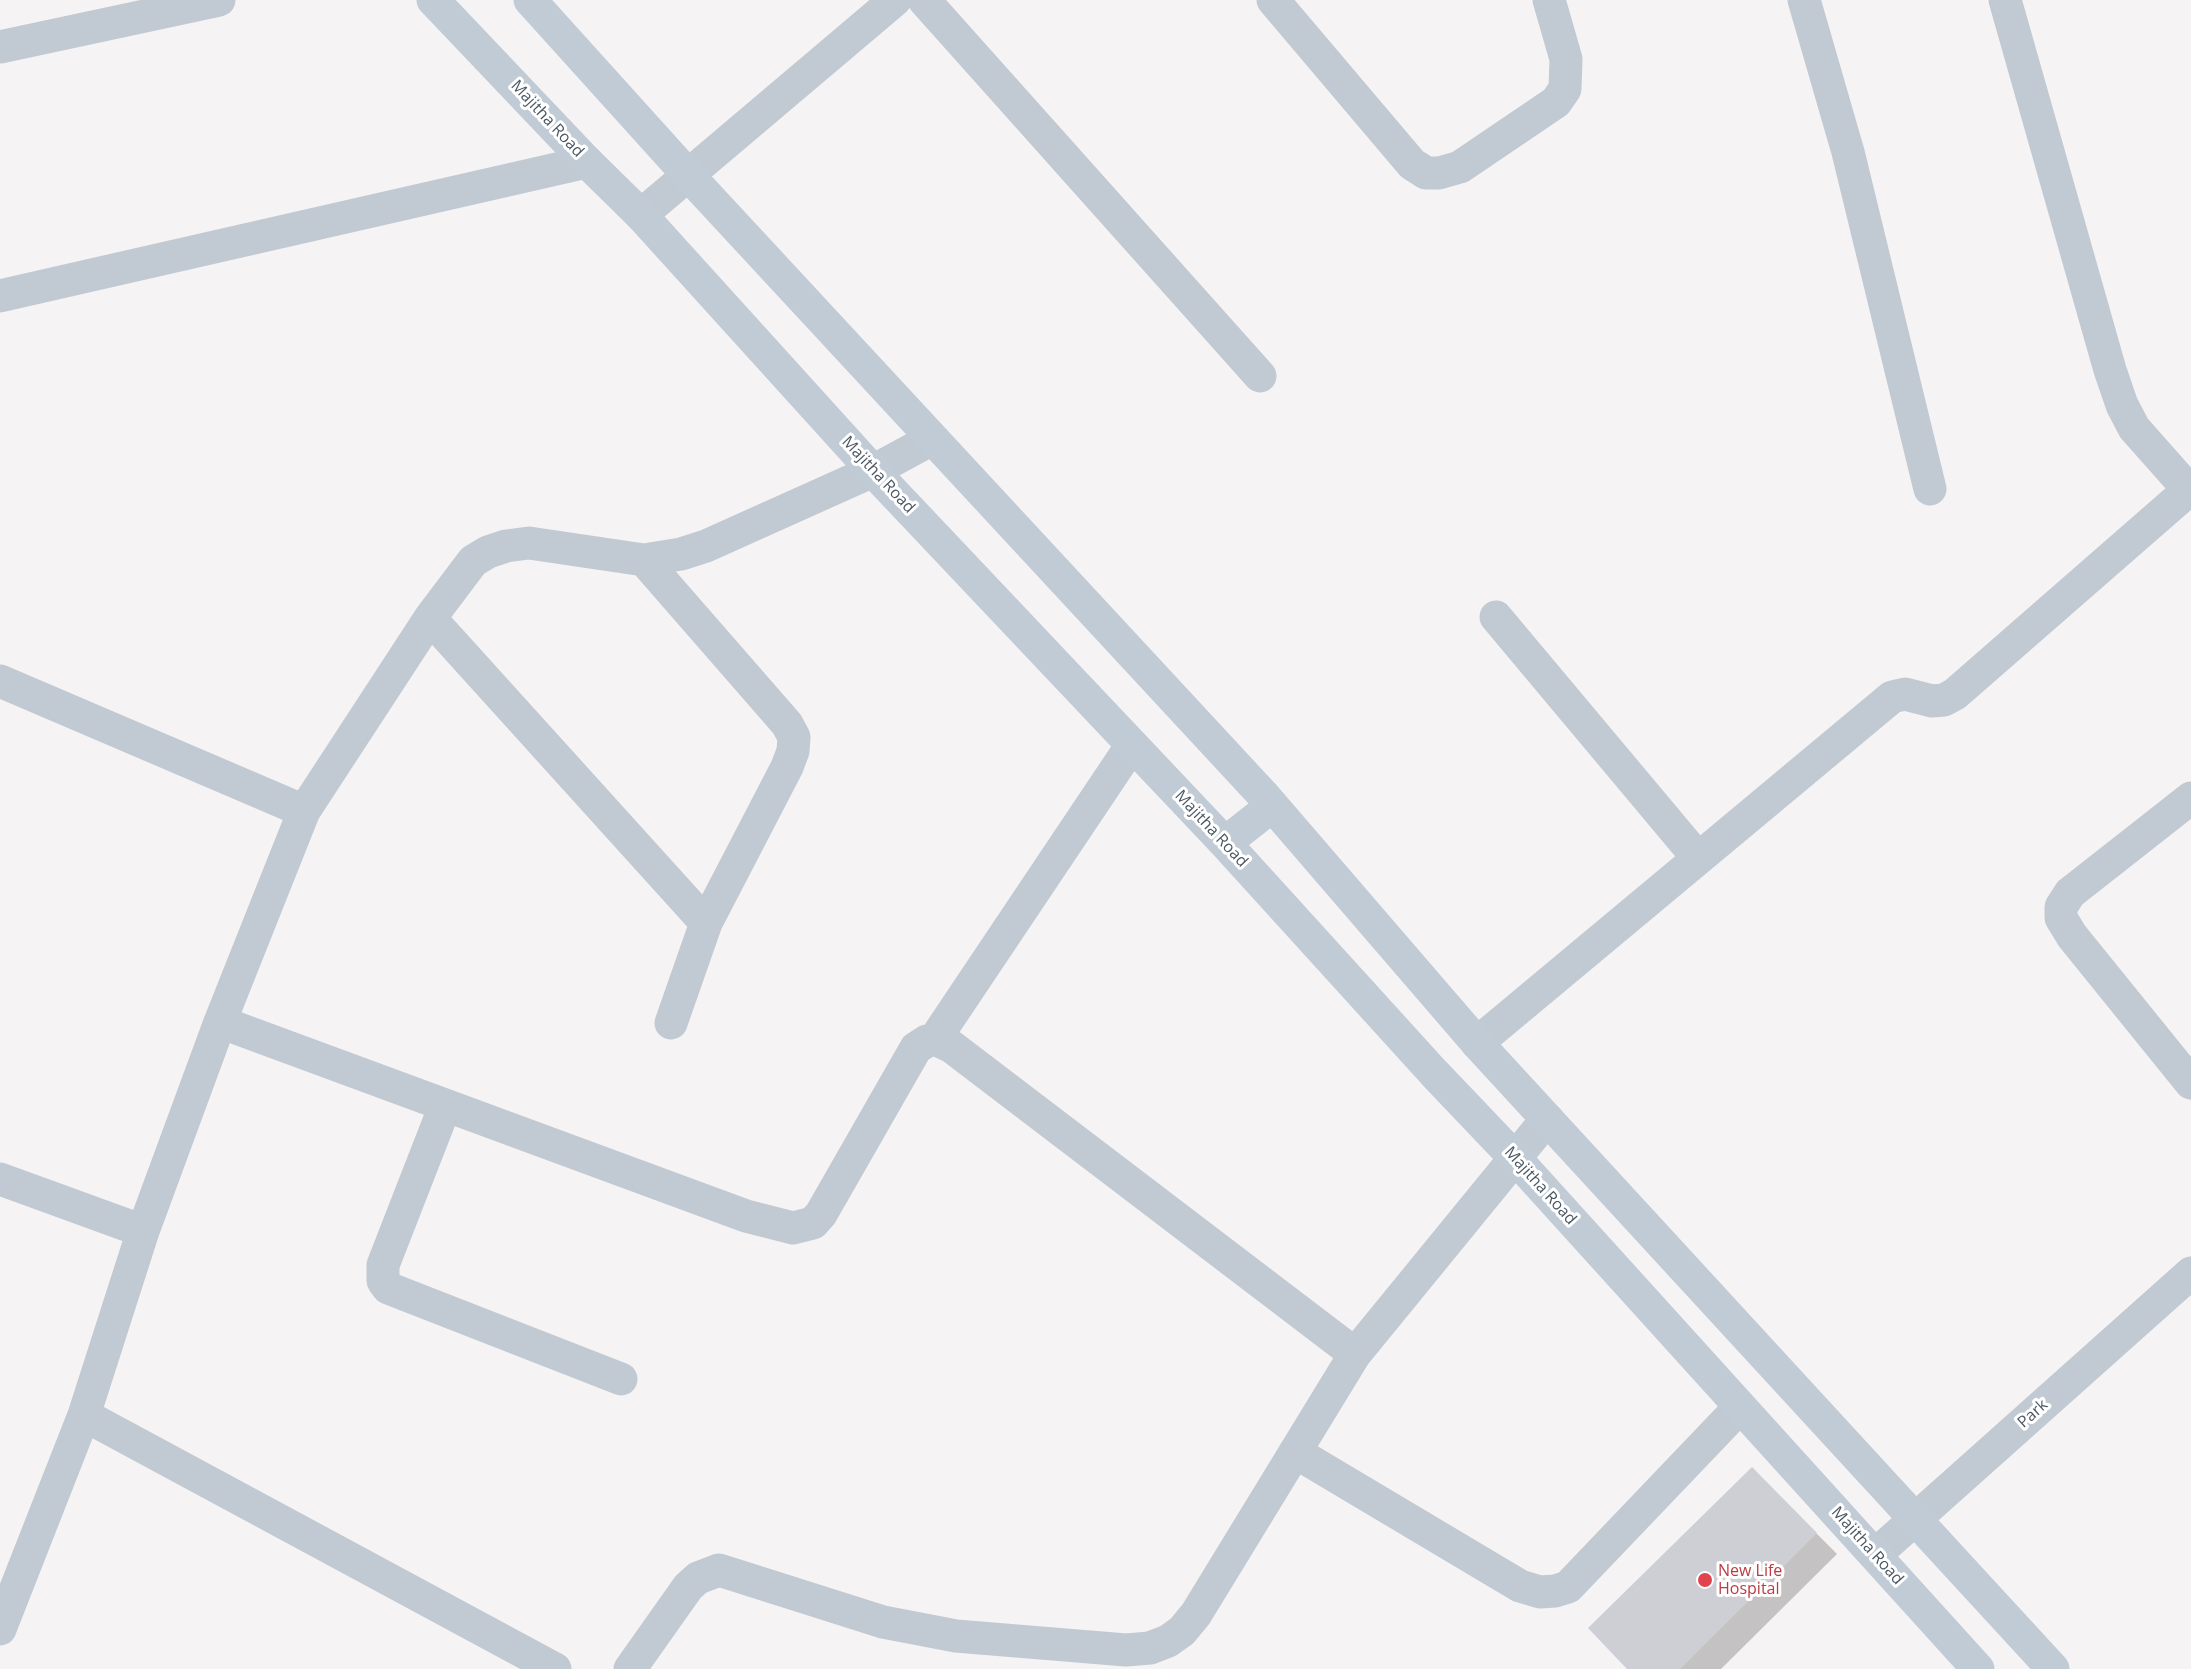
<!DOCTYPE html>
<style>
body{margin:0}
canvas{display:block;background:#f5f3f3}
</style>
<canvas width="2191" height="1669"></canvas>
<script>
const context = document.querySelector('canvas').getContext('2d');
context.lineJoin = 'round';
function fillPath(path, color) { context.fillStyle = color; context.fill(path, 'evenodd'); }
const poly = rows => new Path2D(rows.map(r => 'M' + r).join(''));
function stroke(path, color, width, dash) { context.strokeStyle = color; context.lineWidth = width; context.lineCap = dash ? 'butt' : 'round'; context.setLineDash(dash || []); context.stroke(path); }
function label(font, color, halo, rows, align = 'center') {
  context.font = font + ' "Open Sans",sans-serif'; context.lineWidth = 6; context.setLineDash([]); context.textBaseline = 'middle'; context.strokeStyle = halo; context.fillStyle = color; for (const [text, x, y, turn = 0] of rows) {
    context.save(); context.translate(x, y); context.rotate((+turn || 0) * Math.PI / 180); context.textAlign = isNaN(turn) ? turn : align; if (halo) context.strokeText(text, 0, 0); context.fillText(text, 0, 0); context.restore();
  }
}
fillPath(poly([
 [1752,1469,1837,1554,1721,1669,1629,1669]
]), '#0003');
fillPath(poly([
 [1752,1467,1817,1533,1680,1669,1627,1669,1588,1628]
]), '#cdcfd5');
stroke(poly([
 [924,0,1260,376],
 [1273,0,1412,164,1426,173,1439,173,1460,167,1556,102,1565,89,1566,59,1549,0],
 [1804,0,1848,152,1930,489],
 [2005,0,2110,370,2122,405,2134,428,2189,490],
 [641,215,895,0],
 [0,296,587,162],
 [644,560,787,724,794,737,793,751,787,767,706,923,671,1023],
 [1496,617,1698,858],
 [430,618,706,923],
 [0,681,304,811],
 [2191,798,2070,893,2061,907,2061,918,2072,936,2191,1083],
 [220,1022,746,1216,793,1228,813,1223,821,1214,916,1048,927,1041,935,1039,952,1047,1355,1354],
 [935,1039,1132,745],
 [1477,1043,1892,697,1905,694,1932,701,1944,700,1955,694,2191,488],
 [445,1106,383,1265,383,1281,388,1288,621,1379],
 [0,1179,143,1231],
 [84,1415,555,1669],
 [1295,1452,1520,1586,1540,1592,1555,1591,1568,1587,1740,1407],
 [1875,1555,2191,1273],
 [0,1629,84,1415,143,1231,220,1022,304,811,430,618,473,561,488,552,506,546,529,543,644,560,681,554,706,546,873,471,932,439],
 [630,1669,688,1587,698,1578,719,1570,883,1622,956,1636,1126,1650,1150,1648,1168,1641,1182,1631,1196,1614,1355,1354,1547,1119]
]), '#c1cad2', 33);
stroke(poly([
 [0,47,219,0]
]), '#c1cad2', 33);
stroke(poly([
 [433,0,587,162,641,215,873,471,1225,843,1434,1073,1515,1158,1978,1669],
 [530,0,689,176,1265,797,1477,1043,2053,1669],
 [1225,843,1272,806]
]), '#c1cbd6', 33);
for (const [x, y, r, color] of [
 [1705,1580,8,"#e0444e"]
]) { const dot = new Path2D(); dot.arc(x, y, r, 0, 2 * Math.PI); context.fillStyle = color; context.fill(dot); stroke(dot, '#fff', 2); }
label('16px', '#4a5661', '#fff', [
 ["Majitha Road",547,119,47],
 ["Majitha Road",878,475,47],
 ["Majitha Road",1211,829,47],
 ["Majitha Road",1540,1186,48],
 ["Park",2033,1414,-42],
 ["Majitha Road",1867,1546,48]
]);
label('16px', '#be3a42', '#fff', [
 ["New Life",1718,1571],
 ["Hospital",1718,1589]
], 'left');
</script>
